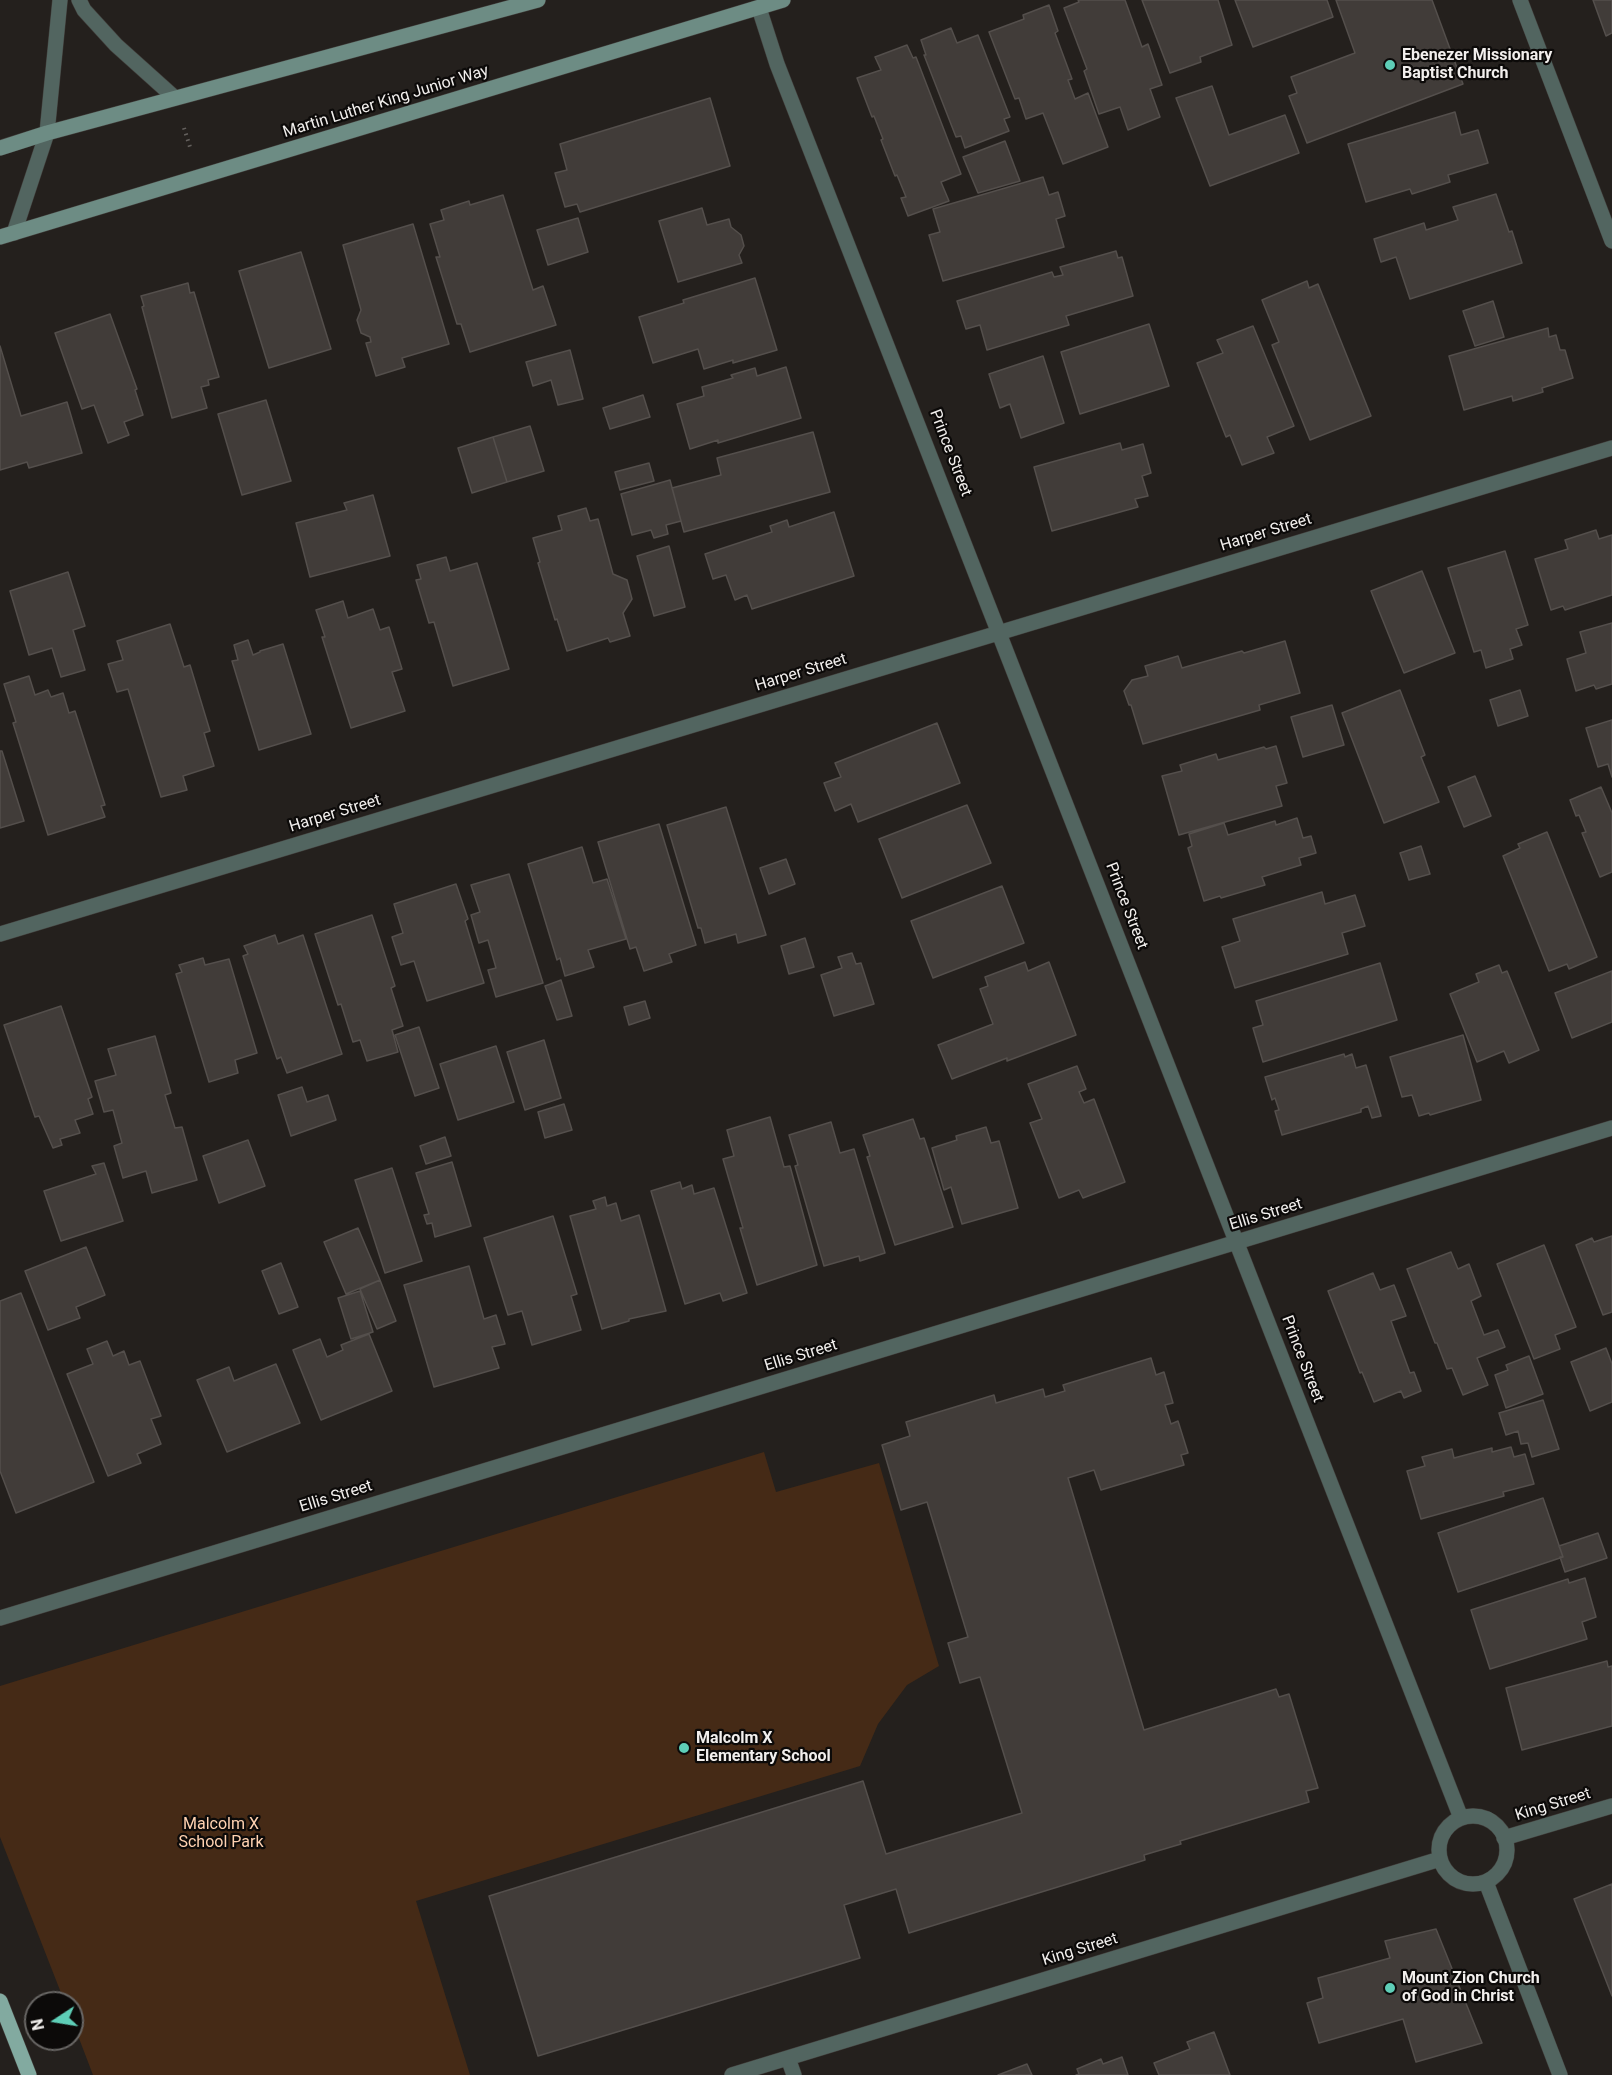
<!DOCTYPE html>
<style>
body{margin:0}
#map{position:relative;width:1612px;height:2075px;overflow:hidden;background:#24201d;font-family:Roboto,sans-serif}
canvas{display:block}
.north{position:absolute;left:24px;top:1991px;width:60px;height:60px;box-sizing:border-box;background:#0c0a09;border:2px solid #686664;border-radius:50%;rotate:258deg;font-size:16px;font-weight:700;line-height:24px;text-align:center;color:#f2efed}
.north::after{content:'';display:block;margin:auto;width:21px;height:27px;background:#5eceb7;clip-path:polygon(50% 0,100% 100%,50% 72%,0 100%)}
</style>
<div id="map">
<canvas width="1612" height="2075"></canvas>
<div class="north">N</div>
</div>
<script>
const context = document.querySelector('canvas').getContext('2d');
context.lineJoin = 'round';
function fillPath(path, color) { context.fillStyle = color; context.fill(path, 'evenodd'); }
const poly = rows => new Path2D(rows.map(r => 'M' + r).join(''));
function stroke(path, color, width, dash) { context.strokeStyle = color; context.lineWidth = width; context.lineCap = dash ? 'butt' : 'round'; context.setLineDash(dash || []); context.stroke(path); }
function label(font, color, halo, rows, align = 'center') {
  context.font = font + ' Roboto,sans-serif'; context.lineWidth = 4.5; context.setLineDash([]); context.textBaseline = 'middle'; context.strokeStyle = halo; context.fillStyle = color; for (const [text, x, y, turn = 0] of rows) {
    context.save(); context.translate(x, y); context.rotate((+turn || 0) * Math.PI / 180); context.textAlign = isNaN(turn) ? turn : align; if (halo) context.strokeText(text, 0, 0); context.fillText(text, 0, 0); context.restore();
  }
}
fillPath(poly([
 [764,1452,776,1492,879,1463,939,1666,907,1685,878,1724,860,1766,416,1901,470,2075,93,2075,72,2020,72,2003,65,2003,0,1837,0,1686]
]), '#452a16');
const building = poly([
 [1078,0,1125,0,1142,47,1148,44,1162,85,1150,89,1160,117,1128,130,1120,107,1099,114,1084,71,1087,69,1064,8,1079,2,1078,0],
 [1142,0,1218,0,1232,45,1200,57,1201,62,1170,73,1142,0],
 [1235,0,1327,0,1333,17,1253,47,1235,0],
 [1336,0,1432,0,1463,84,1307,143,1289,96,1297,93,1291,77,1355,53,1336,0],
 [1593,0,1612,0,1612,33,1606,36,1593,0],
 [1049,5,1058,31,1055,33,1072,79,1068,80,1075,99,1088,93,1108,147,1063,164,1043,113,1026,119,1019,98,1015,99,989,32,1024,19,1023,15,1049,5],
 [951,28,957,43,978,35,1010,117,1004,119,1009,131,965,148,961,136,956,137,924,55,926,55,921,40,951,28],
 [907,45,913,58,916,57,961,174,941,182,949,201,908,216,901,198,906,197,897,175,895,176,881,140,883,139,874,116,872,117,857,78,881,70,875,57,907,45],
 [1212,86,1229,135,1285,115,1299,153,1210,186,1176,98,1212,86],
 [710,98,730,166,580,212,577,204,565,207,555,173,567,170,560,144,710,98],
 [1455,112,1461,135,1478,130,1488,163,1448,175,1450,182,1412,194,1410,189,1366,202,1348,144,1455,112],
 [1005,141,1020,181,978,193,963,157,1005,141],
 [1043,177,1049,195,1058,192,1065,216,1056,219,1064,247,943,281,929,235,940,232,933,209,1043,177],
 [1496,194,1509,232,1512,231,1522,263,1410,299,1396,257,1381,262,1374,239,1424,223,1426,230,1458,220,1453,207,1496,194],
 [503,195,533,290,543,286,556,325,470,352,461,324,457,324,436,257,440,257,430,224,444,220,441,210,469,201,470,205,503,195],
 [702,208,707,225,729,219,731,227,741,235,744,246,739,255,742,263,678,282,659,221,702,208],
 [578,218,588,252,548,265,537,230,578,218],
 [413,224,449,344,402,358,405,367,376,376,366,343,371,342,370,337,361,333,357,320,361,310,343,245,413,224],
 [1116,251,1118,258,1122,257,1133,296,1066,316,1069,325,987,350,980,325,966,329,957,301,1052,272,1054,277,1063,275,1060,267,1116,251],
 [301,252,331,349,269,368,239,271,301,252],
 [755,278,777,350,733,363,733,360,704,369,698,349,653,363,639,317,684,303,683,300,755,278],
 [1307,281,1309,288,1318,284,1371,416,1310,440,1272,345,1279,342,1262,300,1307,281],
 [188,283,190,293,194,292,219,377,208,380,209,385,201,387,207,408,172,418,142,307,144,306,141,296,188,283],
 [1493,301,1504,337,1475,346,1463,311,1493,301],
 [110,314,137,389,135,390,143,415,124,422,129,435,108,443,94,405,82,409,55,333,110,314],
 [1149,324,1169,386,1080,414,1061,352,1149,324],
 [1253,326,1294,426,1267,437,1274,453,1242,465,1230,435,1226,437,1197,363,1223,353,1217,340,1253,326],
 [1548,328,1549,337,1556,335,1560,350,1565,350,1573,378,1542,388,1543,392,1513,401,1512,396,1464,410,1449,356,1548,328],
 [0,346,21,416,67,402,82,453,29,468,27,462,0,470,0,346],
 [570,350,583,399,558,405,551,380,533,386,526,362,570,350],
 [1043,356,1064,423,1021,438,1010,404,1000,408,989,374,1043,356],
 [786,367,801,418,718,443,718,440,690,449,677,404,704,396,702,387,733,378,731,375,755,368,757,376,786,367],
 [643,395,650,417,610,429,603,408,643,395],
 [266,400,291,481,242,495,218,414,266,400],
 [530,426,544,471,507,482,493,437,530,426],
 [813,432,830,492,684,532,672,488,721,475,717,458,813,432],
 [493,437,507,482,472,493,458,448,493,437],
 [1120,443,1122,450,1143,444,1151,473,1142,476,1148,496,1135,499,1138,507,1052,531,1034,467,1120,443],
 [649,463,654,481,620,490,615,472,649,463],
 [670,480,681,521,666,525,668,534,654,538,651,530,632,535,621,494,670,480],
 [373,495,390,556,310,577,296,523,347,510,344,503,373,495],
 [586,508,590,521,598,519,613,574,627,580,632,599,623,613,630,636,610,642,608,638,567,651,557,619,555,620,538,563,540,562,533,538,562,530,558,516,586,508],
 [834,512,854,576,752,609,747,595,735,600,726,575,713,579,705,554,772,532,770,526,787,520,789,527,834,512],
 [1596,530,1599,539,1612,535,1612,595,1565,610,1563,606,1551,610,1535,559,1568,549,1565,540,1596,530],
 [669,546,685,607,654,616,637,556,669,546],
 [1505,551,1528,625,1516,629,1522,645,1510,649,1513,659,1486,668,1481,650,1474,652,1448,568,1505,551],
 [446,557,450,571,477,563,509,669,453,686,434,622,429,623,416,580,421,579,417,565,446,557],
 [1422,571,1455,653,1404,673,1371,591,1422,571],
 [68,572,85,626,73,630,85,670,61,677,52,648,29,655,10,591,68,572],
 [343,601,348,618,373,609,380,630,389,627,402,669,392,672,405,711,351,728,322,637,325,637,316,610,343,601],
 [1612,623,1612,684,1596,689,1594,685,1576,691,1567,659,1586,653,1580,632,1612,623],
 [170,624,184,667,190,665,210,731,204,733,214,766,183,776,187,790,161,797,128,689,117,692,108,664,123,660,117,641,170,624],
 [248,640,253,655,260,652,260,651,283,644,311,734,259,750,232,661,238,660,234,645,248,640],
 [1285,641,1300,693,1259,705,1260,710,1143,744,1131,705,1129,705,1124,691,1132,680,1148,676,1145,666,1178,656,1182,668,1242,651,1244,653,1285,641],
 [29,676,35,695,48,690,51,697,63,693,69,713,75,711,105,805,101,806,105,817,48,835,13,723,16,722,4,684,29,676],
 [1400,690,1425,755,1421,757,1439,802,1384,823,1342,713,1400,690],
 [1520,690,1528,716,1498,726,1490,700,1520,690],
 [1332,705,1344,745,1303,757,1291,717,1332,705],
 [1612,720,1612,777,1608,764,1598,767,1586,728,1612,720],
 [937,723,960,783,858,822,851,804,835,811,824,783,841,777,835,763,937,723],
 [1276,746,1287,783,1276,786,1282,806,1179,835,1162,776,1182,771,1180,765,1216,754,1218,760,1264,747,1266,749,1276,746],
 [0,751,2,751,24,821,0,828,0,751],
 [1475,776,1491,816,1464,827,1448,787,1475,776],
 [1601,787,1612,813,1612,872,1600,877,1582,833,1586,832,1579,815,1576,816,1570,800,1601,787],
 [967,805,991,863,902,898,879,839,967,805],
 [726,807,766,935,738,943,736,934,705,943,701,928,698,928,667,825,726,807],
 [1297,818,1303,838,1311,836,1316,853,1299,858,1301,865,1262,877,1265,885,1221,898,1220,896,1204,901,1188,848,1192,846,1189,834,1224,823,1228,835,1275,821,1276,825,1297,818],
 [659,824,696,945,669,954,672,962,644,971,636,947,630,949,598,842,659,824],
 [1547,832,1597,957,1569,969,1567,964,1549,971,1503,856,1520,848,1518,844,1547,832],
 [1421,846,1430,874,1409,880,1400,853,1421,846],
 [582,847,593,883,607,879,626,939,588,950,594,967,565,976,560,958,557,960,528,864,582,847],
 [786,859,795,884,769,894,760,868,786,859],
 [509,874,543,983,496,997,488,970,496,968,488,940,479,943,471,915,480,912,471,885,509,874],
 [456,884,468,919,465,921,484,983,427,1001,414,961,401,965,392,937,403,933,394,904,456,884],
 [1002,886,1024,943,933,978,911,921,1002,886],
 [1322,892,1325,904,1355,895,1365,926,1342,933,1348,954,1235,988,1222,947,1240,941,1233,919,1322,892],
 [372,915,395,986,391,988,403,1026,392,1030,398,1052,367,1061,360,1040,353,1042,341,1004,338,1005,315,934,372,915],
 [275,935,278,944,303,935,342,1054,287,1073,281,1057,277,1059,243,956,248,954,244,946,275,935],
 [805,938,814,967,789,974,781,946,805,938],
 [852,953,856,964,861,963,874,1004,834,1016,821,975,842,968,838,957,852,953],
 [203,958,205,965,229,959,257,1053,235,1060,238,1073,209,1082,176,974,182,972,179,965,203,958],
 [1025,962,1028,971,1049,962,1076,1035,1007,1061,1007,1058,952,1079,938,1045,993,1024,980,989,988,986,985,977,1025,962],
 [1380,963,1397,1020,1263,1062,1253,1028,1263,1025,1256,1001,1380,963],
 [1499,965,1502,973,1507,971,1539,1050,1509,1063,1504,1051,1477,1062,1450,994,1479,982,1476,974,1499,965],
 [1612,971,1612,1022,1572,1038,1555,993,1612,971],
 [561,980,572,1016,557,1020,545,986,561,980],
 [645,1001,650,1018,629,1025,624,1007,645,1001],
 [61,1006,92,1097,88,1099,93,1114,75,1120,80,1133,60,1139,62,1145,53,1148,39,1116,35,1117,4,1025,61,1006],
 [419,1027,439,1088,415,1096,395,1035,419,1027],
 [1463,1035,1481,1100,1430,1115,1429,1113,1419,1116,1412,1095,1402,1097,1390,1057,1463,1035],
 [155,1036,171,1093,165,1095,175,1128,182,1127,197,1180,152,1193,146,1171,123,1178,114,1146,122,1143,113,1110,104,1112,95,1081,116,1075,108,1049,155,1036],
 [544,1040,561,1098,525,1110,507,1052,544,1040],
 [496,1046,514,1102,458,1120,440,1064,496,1046],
 [1344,1054,1345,1057,1352,1054,1356,1068,1366,1065,1381,1116,1372,1118,1368,1106,1361,1109,1361,1112,1282,1135,1275,1111,1279,1110,1275,1098,1272,1100,1265,1077,1344,1054],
 [1077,1066,1086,1089,1079,1092,1084,1103,1094,1099,1125,1182,1083,1198,1079,1190,1059,1198,1030,1123,1042,1119,1028,1084,1077,1066],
 [302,1087,307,1102,328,1095,336,1120,291,1136,278,1095,302,1087],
 [564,1104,572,1130,545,1138,538,1112,564,1104],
 [770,1117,784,1167,790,1166,817,1265,757,1285,740,1228,743,1228,723,1159,734,1156,727,1130,770,1117],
 [913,1119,920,1139,924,1138,953,1227,895,1245,867,1157,870,1156,863,1135,913,1119],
 [831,1122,840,1153,854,1149,885,1253,860,1261,859,1256,824,1266,795,1166,798,1165,789,1135,831,1122],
 [986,1127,991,1143,999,1141,1018,1208,962,1224,951,1187,944,1190,932,1148,957,1140,956,1136,986,1127],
 [445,1137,451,1156,426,1164,420,1146,445,1137],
 [248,1140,265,1186,219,1203,203,1156,248,1140],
 [452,1162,471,1226,435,1237,432,1223,427,1224,424,1215,429,1214,416,1173,452,1162],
 [104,1163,123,1221,61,1241,44,1191,96,1174,92,1166,104,1163],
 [392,1168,422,1261,385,1273,355,1180,392,1168],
 [680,1182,682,1189,692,1185,694,1194,714,1188,747,1293,723,1301,720,1293,685,1304,651,1191,680,1182],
 [605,1197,607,1206,616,1203,621,1221,639,1215,666,1311,629,1319,629,1321,602,1329,570,1216,596,1209,593,1201,605,1197],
 [553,1216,577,1294,571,1296,581,1330,532,1345,522,1311,508,1315,484,1238,553,1216],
 [358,1228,380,1280,346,1294,324,1242,358,1228],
 [1612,1236,1612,1312,1603,1315,1576,1245,1592,1238,1594,1242,1612,1236],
 [1544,1245,1576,1327,1555,1335,1560,1349,1534,1359,1497,1264,1544,1245],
 [86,1247,105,1295,76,1307,80,1318,48,1330,25,1271,86,1247],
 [1451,1252,1458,1269,1469,1264,1481,1296,1471,1301,1484,1335,1498,1330,1505,1347,1477,1358,1488,1385,1463,1395,1452,1368,1447,1369,1437,1343,1435,1343,1407,1269,1451,1252],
 [281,1263,298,1307,279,1314,262,1271,281,1263],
 [469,1266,484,1319,496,1315,505,1344,492,1347,499,1368,434,1387,404,1285,469,1266],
 [1373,1273,1380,1290,1394,1285,1406,1316,1391,1321,1410,1373,1414,1372,1421,1391,1404,1398,1401,1391,1374,1402,1362,1372,1360,1373,1328,1291,1373,1273],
 [380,1280,396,1321,377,1329,360,1289,380,1280],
 [360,1291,373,1332,351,1339,338,1298,360,1291],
 [21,1293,94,1482,16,1513,0,1471,0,1301,21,1293],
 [369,1334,392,1391,321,1420,293,1350,320,1339,327,1357,343,1350,341,1345,369,1334],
 [107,1341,113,1356,124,1351,129,1365,140,1361,161,1416,151,1419,161,1444,137,1454,141,1463,108,1476,67,1374,93,1364,87,1349,107,1341],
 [1606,1348,1612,1364,1612,1402,1590,1411,1571,1362,1606,1348],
 [1529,1356,1543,1394,1506,1408,1495,1375,1508,1370,1506,1365,1529,1356],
 [1151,1358,1156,1375,1164,1372,1173,1403,1165,1405,1171,1424,1178,1421,1188,1453,1181,1455,1184,1465,1101,1490,1094,1470,1068,1478,1144,1730,1276,1689,1279,1697,1289,1694,1318,1788,1306,1791,1309,1802,1180,1841,1181,1844,1144,1855,1145,1860,909,1933,896,1889,844,1905,860,1958,538,2056,489,1896,863,1781,886,1854,1022,1813,980,1677,960,1683,948,1643,968,1637,927,1502,901,1510,882,1445,910,1436,906,1422,994,1395,996,1403,1043,1389,1045,1397,1065,1391,1063,1385,1151,1358],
 [276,1364,300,1423,227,1452,197,1380,229,1367,234,1381,276,1364],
 [1543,1400,1559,1449,1532,1457,1528,1443,1521,1444,1518,1431,1506,1435,1499,1413,1543,1400],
 [1511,1447,1514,1457,1525,1454,1534,1484,1503,1492,1504,1496,1421,1519,1407,1471,1425,1466,1422,1457,1452,1449,1454,1458,1492,1448,1492,1452,1511,1447],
 [1543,1498,1563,1557,1458,1592,1438,1533,1543,1498],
 [1598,1533,1607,1558,1565,1572,1560,1557,1563,1557,1559,1546,1598,1533],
 [1585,1578,1596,1617,1582,1622,1587,1639,1490,1669,1471,1610,1568,1579,1569,1583,1585,1578],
 [1607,1661,1608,1667,1612,1666,1612,1726,1522,1750,1506,1688,1607,1661],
 [1612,1884,1612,1996,1574,1899,1612,1884],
 [1436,1929,1482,2043,1416,2062,1403,2019,1319,2043,1307,2003,1323,1998,1318,1978,1390,1958,1385,1941,1436,1929],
 [1214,2032,1230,2075,1159,2075,1154,2063,1190,2049,1187,2042,1214,2032],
 [1122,2057,1128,2075,1076,2075,1079,2074,1077,2069,1101,2059,1103,2064,1122,2057],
 [1027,2064,1032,2075,998,2075,1027,2064]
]);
fillPath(building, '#413c39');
stroke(building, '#544f4c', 1.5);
const lane = poly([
 [79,0,84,10,116,45,175,98],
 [14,233,47,133,60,0]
]);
const street = poly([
 [1520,0,1612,241],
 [759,8,777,64,1461,1818],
 [0,934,1612,448],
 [0,1618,1612,1128],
 '1439 1850a34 34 0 1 1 68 0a34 34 0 1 1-68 0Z',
 [1504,1838,1612,1806],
 [1486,1882,1560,2075],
 [788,2058,794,2075],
 [732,2075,1440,1859]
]);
const secondary = poly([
 [0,148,47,133,538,0],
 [0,237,783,0]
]);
const primary = poly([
 [0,2001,29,2075]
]);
stroke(lane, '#413d3a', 16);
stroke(street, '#413d3a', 16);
stroke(secondary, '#413d3a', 16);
stroke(primary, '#413d3a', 16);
stroke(poly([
 [184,128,190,147]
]), '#64605d', 4, [1.5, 4.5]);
stroke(lane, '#526560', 15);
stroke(street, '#526560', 15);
stroke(secondary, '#6d8c84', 15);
stroke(primary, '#82aaa0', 15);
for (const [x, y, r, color] of [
 [1390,65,6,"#5eceb7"],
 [684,1748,6,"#5eceb7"],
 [1390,1988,6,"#5eceb7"]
]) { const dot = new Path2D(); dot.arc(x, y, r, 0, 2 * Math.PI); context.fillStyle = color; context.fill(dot); stroke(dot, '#0c0a09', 2); }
label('bold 16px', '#f2efed', '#0c0a09', [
 ["Ebenezer Missionary",1402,56],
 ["Baptist Church",1402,74],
 ["Malcolm X",696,1739],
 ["Elementary School",696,1757],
 ["Mount Zion Church",1402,1979],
 ["of God in Christ",1402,1997]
], 'left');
label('16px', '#f2efed', '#0c0a09', [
 ["Martin Luther King Junior Way",386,102,-17],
 ["Prince Street",950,453,69],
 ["Harper Street",1266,533,-17],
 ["Harper Street",801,673,-17],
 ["Harper Street",335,814,-17],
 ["Prince Street",1126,906,69],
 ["Ellis Street",1266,1215,-17],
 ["Ellis Street",801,1356,-17],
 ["Prince Street",1302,1359,69],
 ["Ellis Street",336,1497,-17],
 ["King Street",1553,1805,-17],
 ["King Street",1080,1950,-17]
]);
label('16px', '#ffd2b1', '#0c0a09', [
 ["Malcolm X",221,1825],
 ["School Park",221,1843]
]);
</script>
